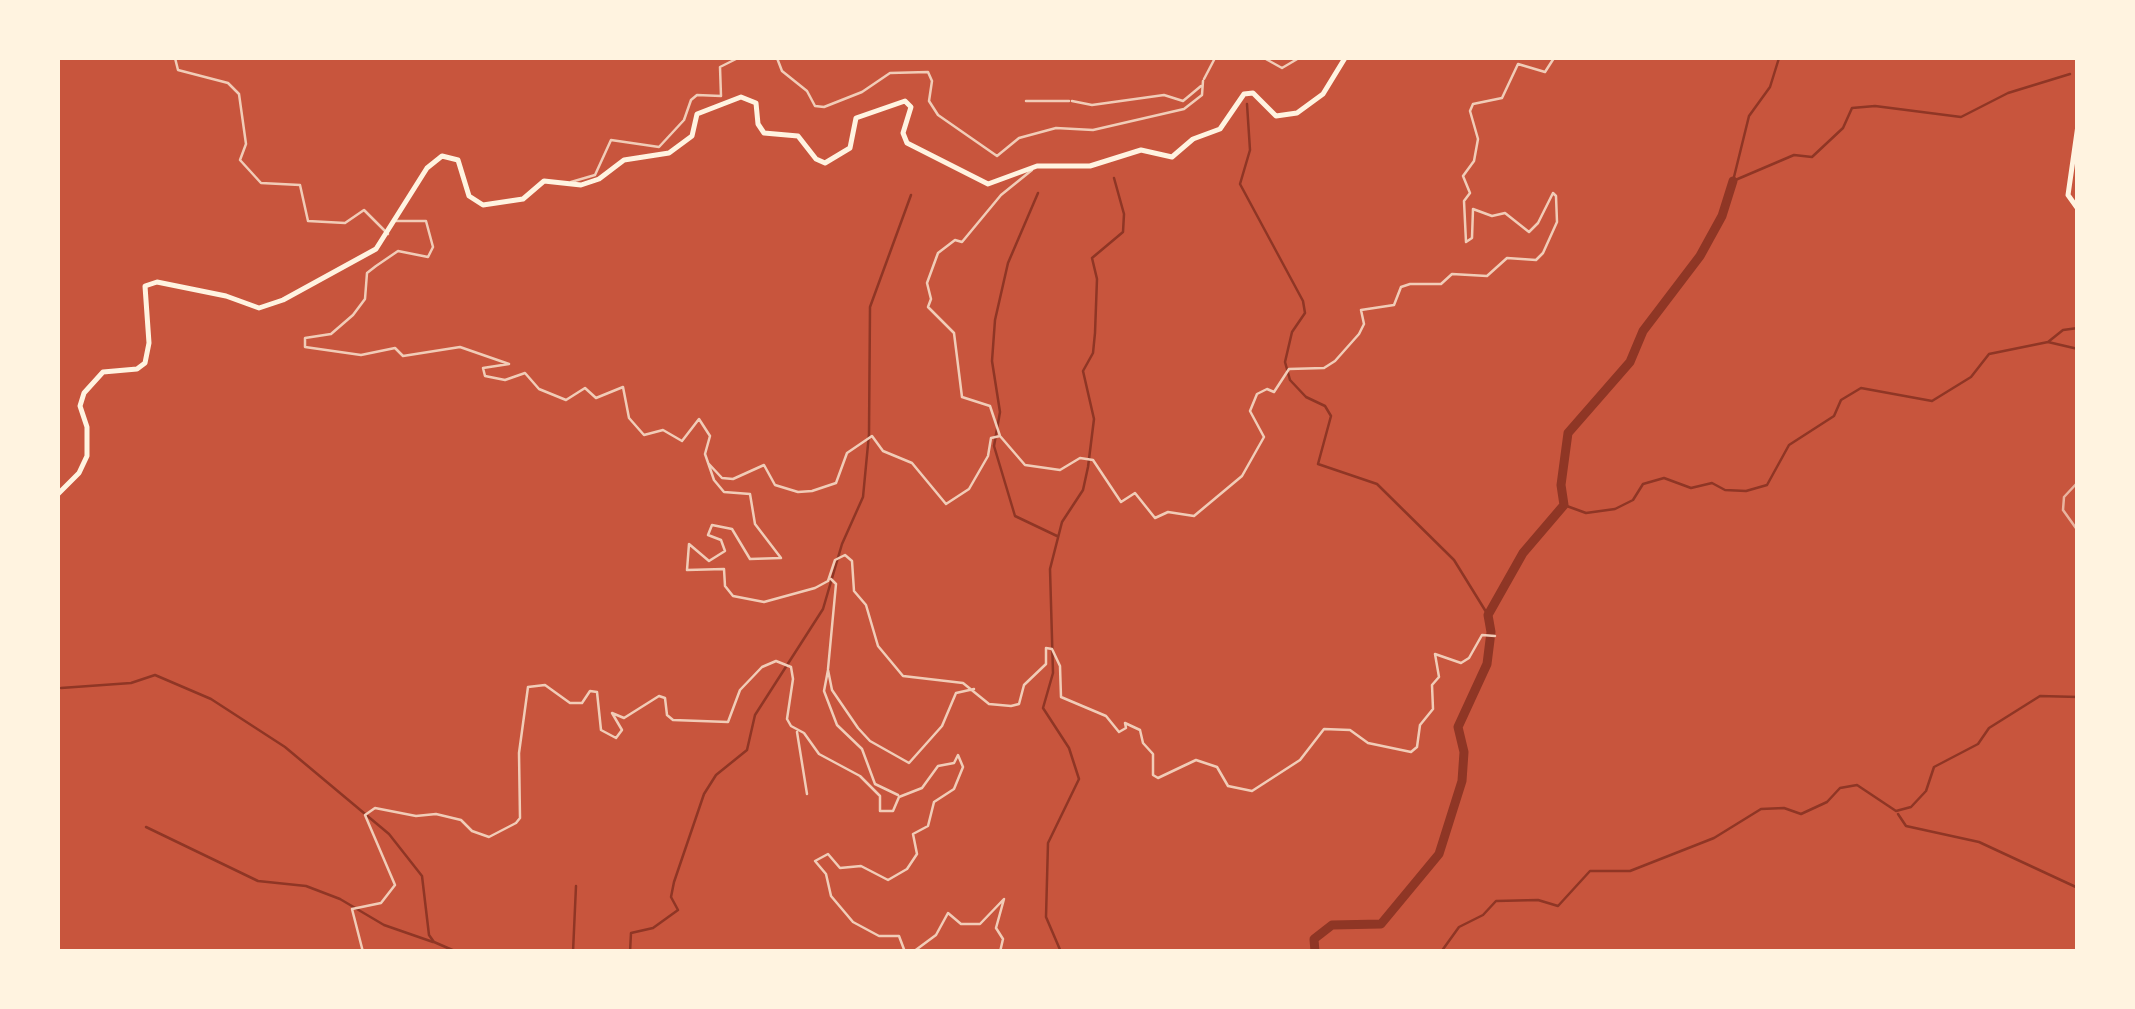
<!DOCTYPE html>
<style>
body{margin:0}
#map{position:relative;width:2135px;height:1009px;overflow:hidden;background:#c8553d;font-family:"Exo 2",sans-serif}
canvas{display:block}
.frame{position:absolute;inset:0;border:60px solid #fff3e0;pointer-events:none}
</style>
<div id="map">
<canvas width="2135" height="1009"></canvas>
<div class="frame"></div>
</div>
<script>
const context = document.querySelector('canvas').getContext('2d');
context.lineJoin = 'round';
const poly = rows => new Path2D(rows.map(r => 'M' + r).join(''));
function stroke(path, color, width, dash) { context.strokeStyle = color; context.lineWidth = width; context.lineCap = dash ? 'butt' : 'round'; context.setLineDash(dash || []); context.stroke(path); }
stroke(poly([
 [1247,104,1250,150,1240,184,1303,301,1305,313,1292,332,1285,362,1290,380,1306,397,1325,406,1331,416,1318,464,1377,484,1454,560,1488,615],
 [1733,181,1794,155,1812,157,1843,128,1852,108,1875,106,1961,117,2008,93,2070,74],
 [1733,181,1749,116,1770,87,1779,58],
 [1038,193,1008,263,995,320,992,361,1000,412,994,446,1015,516,1057,536],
 [2048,342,2063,330,2078,328],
 [1564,505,1586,513,1615,509,1633,500,1643,484,1664,478,1691,488,1712,483,1725,490,1746,491,1767,485,1789,445,1834,416,1841,400,1861,388,1932,401,1971,377,1989,354,2048,342,2078,349],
 [61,688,131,683,155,675,211,699,285,747,389,834,422,876,429,935,434,942,457,952],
 [1898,814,1906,826,1979,842,2078,888],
 [146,827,258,881,306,886,340,899,384,925,433,942],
 [573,952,576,886],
 [630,952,631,933,653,928,678,910,671,897,674,882,704,794,716,775,747,750,755,715,823,609,842,544,863,497,869,434,870,307,911,195],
 [1061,952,1046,917,1048,843,1079,779,1069,748,1043,708,1053,673,1050,569,1062,522,1083,490,1088,467,1094,419,1083,371,1093,353,1095,333,1097,279,1092,258,1123,232,1124,214,1114,178],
 [1441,952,1459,927,1483,915,1496,901,1538,900,1558,906,1590,871,1630,871,1714,838,1761,809,1784,808,1801,814,1827,802,1840,788,1857,785,1896,811,1911,807,1926,791,1934,767,1978,744,1989,728,2040,696,2078,697]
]), '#8f3625', 2.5);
stroke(poly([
 [1315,952,1314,939,1332,925,1381,924,1439,854,1462,781,1464,752,1458,727,1487,664,1491,632,1488,615,1523,553,1564,505,1561,485,1568,433,1630,362,1643,331,1700,256,1722,216,1733,181]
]), '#8f3625', 9);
stroke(poly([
 [1026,101,1069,101]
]), '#f1ccb7', 2.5);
stroke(poly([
 [175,58,178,70,228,83,239,94,246,144,240,160,261,183,300,185,308,221,345,223,364,210,388,234],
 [777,58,782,71,807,91,815,106,824,107,862,92,890,73,928,72,932,81,929,101,938,115,997,156,1019,138,1056,128,1093,130,1184,109,1202,95,1203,81],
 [1264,58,1282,68,1299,58],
 [1204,79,1215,58],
 [1072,101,1092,105,1164,95,1183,101,1201,86],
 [1032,170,1001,195,962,242,955,240,938,253,927,283,931,299,928,307,954,333,962,397,990,406,1000,436,1025,465,1060,470,1080,458,1093,460,1121,502,1135,493,1155,518,1168,512,1194,516,1242,476,1264,437,1250,411,1257,394,1267,389,1274,392,1289,369,1324,368,1335,361,1359,334,1364,324,1361,310,1394,305,1401,287,1410,284,1441,284,1452,274,1487,276,1507,258,1536,260,1543,253,1557,222,1556,196,1553,193,1538,223,1529,232,1505,213,1492,216,1473,209,1472,238,1466,242,1464,201,1470,193,1463,176,1474,161,1478,139,1470,111,1473,104,1502,98,1518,64,1545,72,1554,58],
 [571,182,595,175,611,140,659,147,684,120,691,100,697,95,721,96,720,67,738,58],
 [396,221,426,221,433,247,428,257,398,251,376,266,367,273,365,299,353,315,331,334,305,338,305,347,361,355,395,348,403,356,460,347,509,364,483,368,485,376,505,380,525,373,539,389,566,400,585,388,596,398,623,387,629,418,644,435,663,430,682,441,699,419,710,436,705,454,714,480,724,492,750,494,755,524,781,558,750,559,732,529,712,525,708,535,721,540,725,551,709,561,689,544,687,570,724,569,725,586,733,596,764,602,815,588,828,581,835,560,845,555,852,561,854,591,866,605,878,646,903,676,963,683,989,704,1011,706,1019,704,1024,685,1046,664,1046,648,1052,649,1060,666,1061,697,1106,716,1119,732,1126,728,1125,723,1140,730,1143,743,1153,754,1153,775,1158,778,1196,760,1217,767,1228,786,1252,791,1300,760,1324,729,1350,730,1368,743,1411,752,1417,747,1420,725,1433,709,1432,685,1439,677,1435,654,1461,663,1469,658,1482,635,1495,636],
 [708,463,722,478,733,479,764,465,775,485,798,492,812,491,836,483,847,453,872,436,883,451,912,463,946,504,969,489,988,456,991,438,1000,436],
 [828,669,836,584,831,579],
 [797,732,807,794],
 [898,795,875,784,862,749,837,725,824,691,828,670,832,690,858,728,870,741,909,763,942,726,956,693,974,689],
 [363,952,352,909,381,903,395,885,365,815,375,808,416,816,436,814,461,820,472,831,489,837,516,823,520,818,519,753,528,687,545,685,570,703,582,703,590,691,597,692,601,730,616,738,622,730,612,713,624,718,659,696,665,698,667,715,673,720,728,722,740,690,762,667,776,661,791,667,793,679,787,719,791,726,804,733,819,754,860,776,880,796,880,811,893,811,899,797,922,788,938,766,954,763,958,755,963,767,954,789,934,802,928,826,913,834,917,854,907,869,888,880,861,866,840,868,828,854,815,861,826,874,831,896,853,922,879,936,899,936,905,952],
 [913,952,936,935,948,913,961,924,980,924,1004,899,996,928,1003,939,1000,952]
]), '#f1ccb7', 2.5);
stroke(poly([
 [58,494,79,473,87,456,87,427,80,406,84,393,103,372,137,369,145,363,149,343,145,286,157,282,226,296,259,308,283,300,376,249,427,168,442,156,458,160,469,196,483,205,523,199,544,181,581,185,599,179,624,160,669,153,692,136,697,114,741,97,756,103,758,124,764,133,798,136,816,159,825,163,850,148,856,118,905,101,911,107,903,133,907,143,988,184,1037,166,1090,166,1141,150,1172,157,1193,139,1220,129,1244,94,1253,93,1276,116,1297,113,1323,94,1345,58]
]), '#fff3e0', 5);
stroke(poly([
 [2078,125,2068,195,2078,209]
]), '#fff3e0', 5);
stroke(poly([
 [2078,172,2078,202],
 [2078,482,2064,497,2063,510,2078,531]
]), '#e9b49f', 2.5);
</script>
